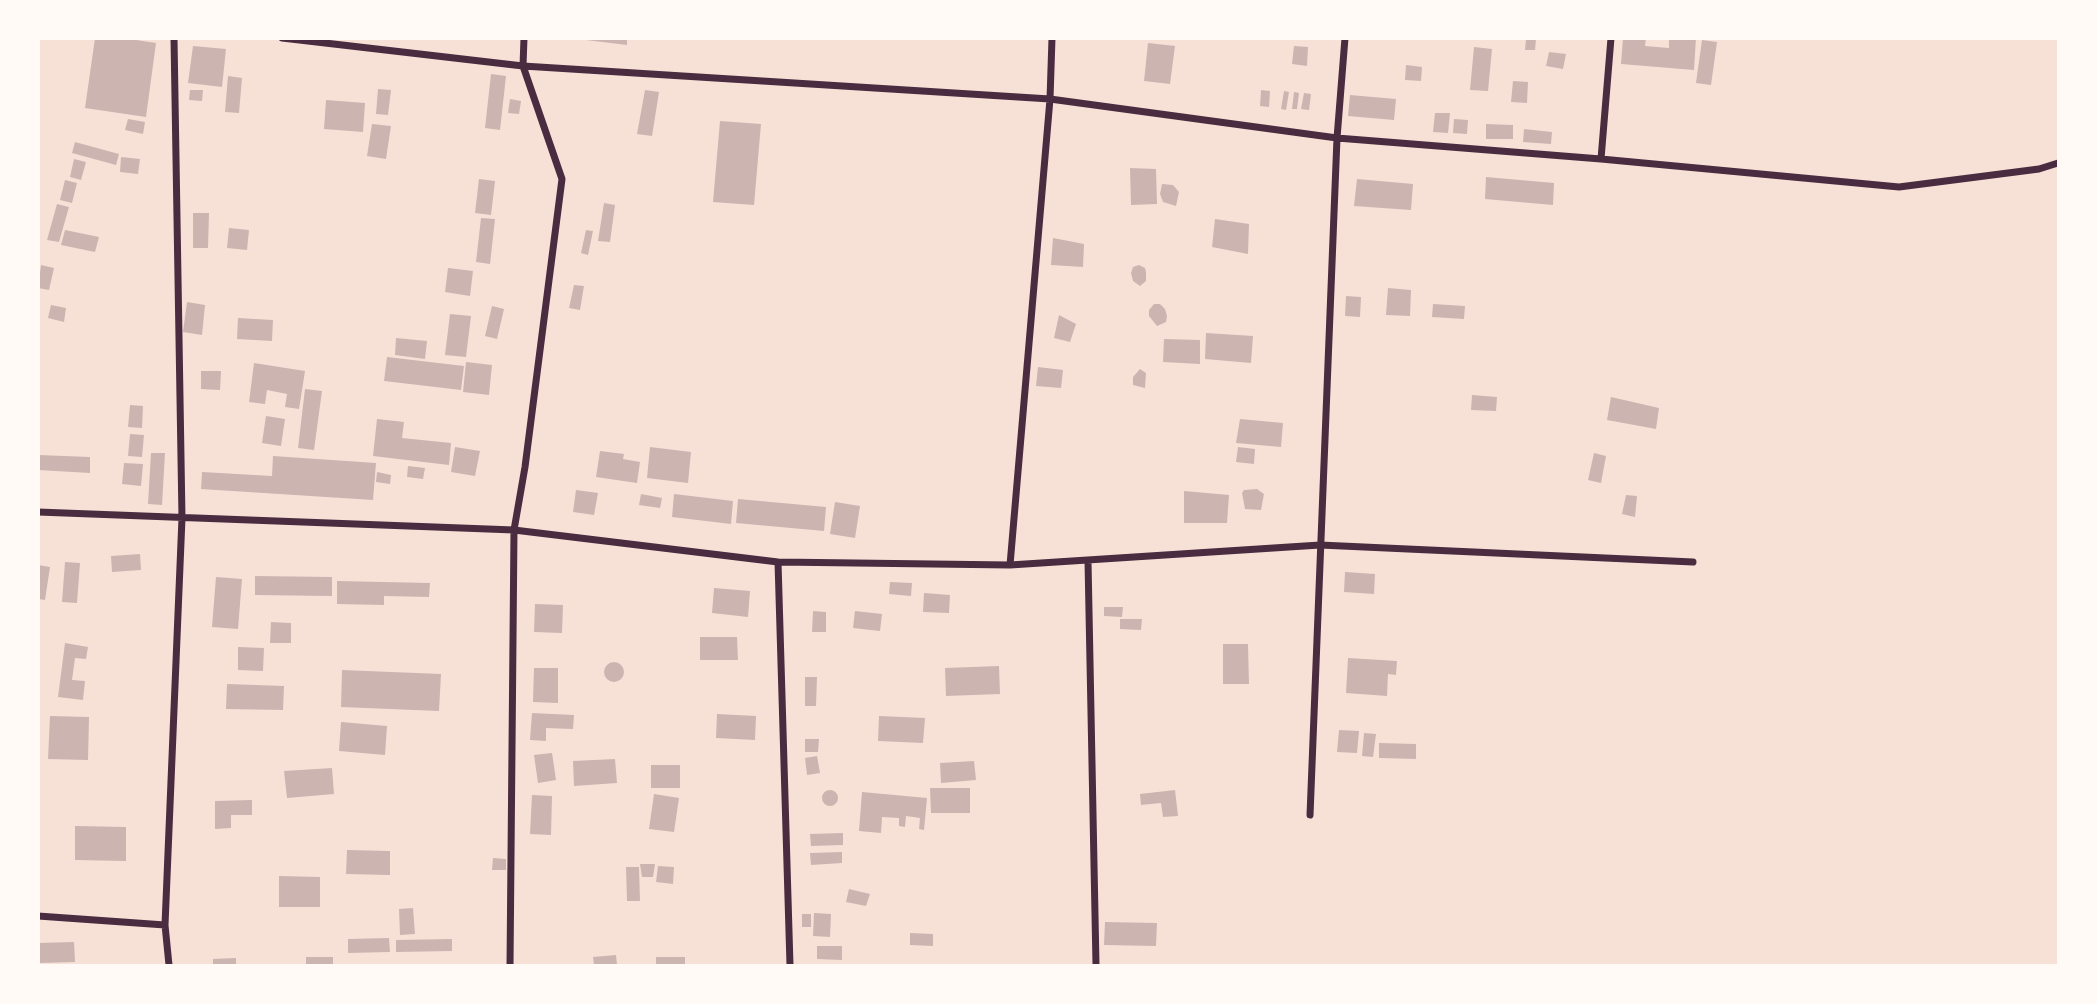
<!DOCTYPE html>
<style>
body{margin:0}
#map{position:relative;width:2097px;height:1004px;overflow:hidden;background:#f7e1d7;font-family:"Roboto Condensed",sans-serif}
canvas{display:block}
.frame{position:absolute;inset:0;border:40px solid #fffaf5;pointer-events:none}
</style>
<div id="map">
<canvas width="2097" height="1004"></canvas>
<div class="frame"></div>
</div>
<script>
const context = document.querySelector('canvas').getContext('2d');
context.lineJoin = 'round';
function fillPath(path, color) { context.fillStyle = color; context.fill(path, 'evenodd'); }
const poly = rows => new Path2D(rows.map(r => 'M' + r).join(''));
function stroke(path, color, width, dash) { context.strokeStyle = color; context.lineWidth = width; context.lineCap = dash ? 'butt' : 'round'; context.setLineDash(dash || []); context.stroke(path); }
fillPath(poly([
 [95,38,123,38,156,43,146,117,85,108],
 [586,38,627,38,627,45,586,40],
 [1623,38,1646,38,1645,46,1669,48,1669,38,1696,38,1694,70,1621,64],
 [1526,39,1536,39,1535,50,1525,50],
 [1702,40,1717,42,1711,85,1696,83],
 [1148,43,1175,46,1170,84,1144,81],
 [193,46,226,49,222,87,188,83],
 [1294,46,1308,47,1307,66,1292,64],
 [1474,47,1492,49,1488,91,1470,90],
 [1549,52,1566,54,1563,69,1546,66],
 [1406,65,1422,67,1421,81,1405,80],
 [491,74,506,76,500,130,485,128],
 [228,76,242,78,239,113,225,112],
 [1513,81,1528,82,1527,103,1511,102],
 [378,89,391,90,388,115,376,114],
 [190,90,203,90,202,101,189,100],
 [645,90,659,92,652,136,637,134],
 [1261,90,1270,91,1269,107,1260,106],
 [1284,91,1289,92,1286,110,1281,109],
 [1294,92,1299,93,1297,109,1292,109],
 [1304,93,1311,94,1309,110,1301,109],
 [1350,95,1396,99,1394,120,1348,116],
 [510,99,521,101,519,114,508,113],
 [326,100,365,103,363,132,324,129],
 [1435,113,1450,113,1448,133,1433,132],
 [128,119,145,122,143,134,125,130],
 [1454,119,1468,120,1467,134,1453,133],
 [720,121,761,124,754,205,713,202],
 [372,124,391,126,386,159,367,156],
 [1486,124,1513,125,1513,139,1486,139],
 [1524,129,1552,132,1551,144,1523,142],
 [75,142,119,154,116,165,72,153],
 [121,157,140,159,138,174,120,172],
 [74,159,86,162,81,180,70,177],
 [1130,168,1156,169,1157,204,1131,205],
 [1486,177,1554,183,1553,205,1485,199],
 [479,179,495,181,491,215,475,213],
 [1357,179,1413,184,1411,210,1354,206],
 [65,180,77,183,72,203,60,200],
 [1162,184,1173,185,1179,192,1176,206,1163,202,1160,194],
 [604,203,615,205,610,242,598,241],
 [57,204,69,207,59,242,47,240],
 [193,213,209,213,208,248,193,248],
 [481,218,495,219,490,264,476,262],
 [1215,219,1249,224,1248,254,1212,247],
 [229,228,249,230,247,250,227,248],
 [65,230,99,237,95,252,61,245],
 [586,230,593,231,588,255,581,253],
 [1053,238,1084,244,1083,267,1051,265],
 [41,265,54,268,49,290,38,288],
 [1139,265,1145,268,1146,272,1146,281,1140,286,1133,281,1131,273,1133,267],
 [448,268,473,271,470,296,445,292],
 [574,285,584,286,580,310,569,308],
 [1388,288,1411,290,1410,316,1386,315],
 [1346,296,1361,297,1360,317,1345,316],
 [187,302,205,305,202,335,183,332],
 [1154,304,1160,304,1165,309,1167,316,1166,322,1157,326,1149,316,1149,310],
 [1433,304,1465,306,1464,319,1432,317],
 [51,305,66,308,64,322,48,318],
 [492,306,504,309,497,339,485,336],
 [450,314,471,316,466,357,445,355],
 [1059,315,1076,324,1070,342,1054,338],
 [238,318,273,320,272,341,237,339],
 [1206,333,1253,336,1251,363,1205,359],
 [396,338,427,341,425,359,395,355],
 [1164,339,1200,340,1200,364,1163,362],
 [387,357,464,366,461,390,384,381],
 [466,362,492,365,489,395,463,392],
 [254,363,305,371,299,409,285,407,287,394,267,390,265,404,249,402],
 [1038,367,1063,370,1061,388,1036,386],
 [1140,369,1146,373,1145,388,1133,385,1133,377],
 [201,371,221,371,220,390,201,389],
 [305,389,322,391,314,450,298,448],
 [1472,395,1497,397,1496,411,1471,410],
 [1611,397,1659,408,1656,429,1607,420],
 [130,405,143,406,142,428,128,427],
 [266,416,285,419,281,446,262,443],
 [377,419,404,422,402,438,451,443,449,465,373,456],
 [1240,419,1283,423,1281,447,1236,443],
 [130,434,144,435,142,457,128,456],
 [455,447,480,451,475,476,451,472],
 [650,447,691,452,688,483,647,478],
 [1238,447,1255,449,1254,464,1236,462],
 [600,451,624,454,623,459,640,462,637,483,596,477],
 [151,453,165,453,162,505,148,504],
 [1594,453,1606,456,1601,483,1588,480],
 [38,455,90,457,90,473,38,470],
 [273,456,376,463,373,500,201,489,202,472,272,476],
 [124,463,143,464,141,486,122,484],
 [408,466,425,468,423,479,407,477],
 [377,472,391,475,390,484,376,482],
 [1257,489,1264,494,1261,510,1245,509,1242,493,1244,490],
 [576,490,598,493,594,515,573,512],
 [1184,491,1229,495,1227,523,1184,523],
 [641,494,662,498,660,508,639,505],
 [674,494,733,501,731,524,672,517],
 [1626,495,1637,496,1635,517,1622,514],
 [738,499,826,507,824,531,736,523],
 [835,502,860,506,855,538,830,534],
 [140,554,141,570,112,572,111,556],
 [65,562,80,563,77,603,62,602],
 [38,565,50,567,45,600,38,599],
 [1345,572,1375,574,1374,594,1344,592],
 [255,576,332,577,332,596,255,595],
 [216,577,242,579,238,629,212,627],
 [337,581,430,583,429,597,384,596,384,605,337,604],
 [890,582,912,583,911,596,889,594],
 [714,588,750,591,748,617,712,613],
 [924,593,950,595,949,613,923,612],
 [535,604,563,605,562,633,534,632],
 [1104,607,1123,607,1122,617,1104,616],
 [813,611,826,612,826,632,812,632],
 [855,611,882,614,880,631,853,628],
 [1120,619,1142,619,1141,630,1120,629],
 [271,622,291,623,291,643,270,643],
 [700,637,737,637,738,660,700,660],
 [65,643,88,647,86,659,75,658,72,680,85,681,83,700,58,697],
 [1223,644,1248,644,1249,684,1223,684],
 [238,647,264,648,263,671,238,670],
 [1348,658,1397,661,1396,675,1388,674,1387,696,1346,693],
 '604 672a10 10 0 1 1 20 0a10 10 0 1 1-20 0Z',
 [999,666,1000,694,946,696,945,668],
 [534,668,558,668,558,703,533,702],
 [342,670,441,674,439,711,341,707],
 [805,677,817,677,816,706,805,706],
 [227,684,284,686,283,710,226,709],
 [532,713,574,715,573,729,546,728,546,741,530,740],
 [717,714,756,716,755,740,716,738],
 [50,716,89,717,88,760,48,759],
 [879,716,925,718,923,743,878,741],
 [341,722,387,726,385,755,339,751],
 [1339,730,1359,731,1357,753,1337,752],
 [1364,733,1376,734,1373,757,1362,756],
 [805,739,819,739,818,752,805,752],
 [1379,743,1416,744,1416,759,1379,758],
 [552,753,556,780,538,783,534,755],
 [817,756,820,773,807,775,805,758],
 [615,759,617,783,574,786,573,761],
 [974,761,976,780,941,783,940,763],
 [651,765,680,765,680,788,651,788],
 [332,768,334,794,287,798,284,771],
 [930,788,970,788,970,813,931,813],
 '822 798a8 8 0 1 1 16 0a8 8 0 1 1-16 0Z',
 [1175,790,1178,816,1163,817,1161,803,1141,805,1140,794],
 [862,792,927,798,924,830,919,829,920,818,906,816,905,827,899,826,899,818,882,817,881,833,859,831],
 [654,794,679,798,674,832,649,829],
 [532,795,552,796,551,835,530,834],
 [252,800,252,815,231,815,231,828,215,829,215,801],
 [75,826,126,827,126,861,75,860],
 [843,833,843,845,811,846,810,834],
 [347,850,390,851,390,875,346,874],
 [842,852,842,863,811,865,810,853],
 [493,858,506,859,506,870,492,870],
 [640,864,655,864,653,877,642,877],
 [658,866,674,867,673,884,656,882],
 [626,867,639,867,640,901,627,901],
 [279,876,320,877,320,907,279,907],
 [849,889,870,894,866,906,846,902],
 [413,908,415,934,400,935,399,909],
 [814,913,831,914,830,937,813,936],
 [802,914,811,914,811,927,802,927],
 [1105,922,1157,923,1156,946,1104,945],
 [910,933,933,934,933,946,910,945],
 [389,938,390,952,348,953,348,939],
 [452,939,452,951,396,952,396,940],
 [74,942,75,962,38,963,38,943],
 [817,946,842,946,842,960,817,959],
 [616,955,617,965,594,965,593,957],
 [306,957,333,957,333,965,306,965],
 [656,957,685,957,685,965,656,965],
 [236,958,236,965,213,965,213,959]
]), '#ccb4b1');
stroke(poly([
 [282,38,523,66,1050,99,1337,138,1601,159,1899,187,2039,169,2058,163],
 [1601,159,1611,38],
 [38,512,514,530,778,562,1010,565,1320,545,1693,562],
 [1088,561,1096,965],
 [778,562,790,965],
 [1010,565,1050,99,1052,38],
 [1310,815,1337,138,1345,38],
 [38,916,165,925],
 [169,965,165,925,182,518,174,38],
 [510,965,514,530,525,467,562,179,523,66,524,38]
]), '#4a2c40', 7);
</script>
